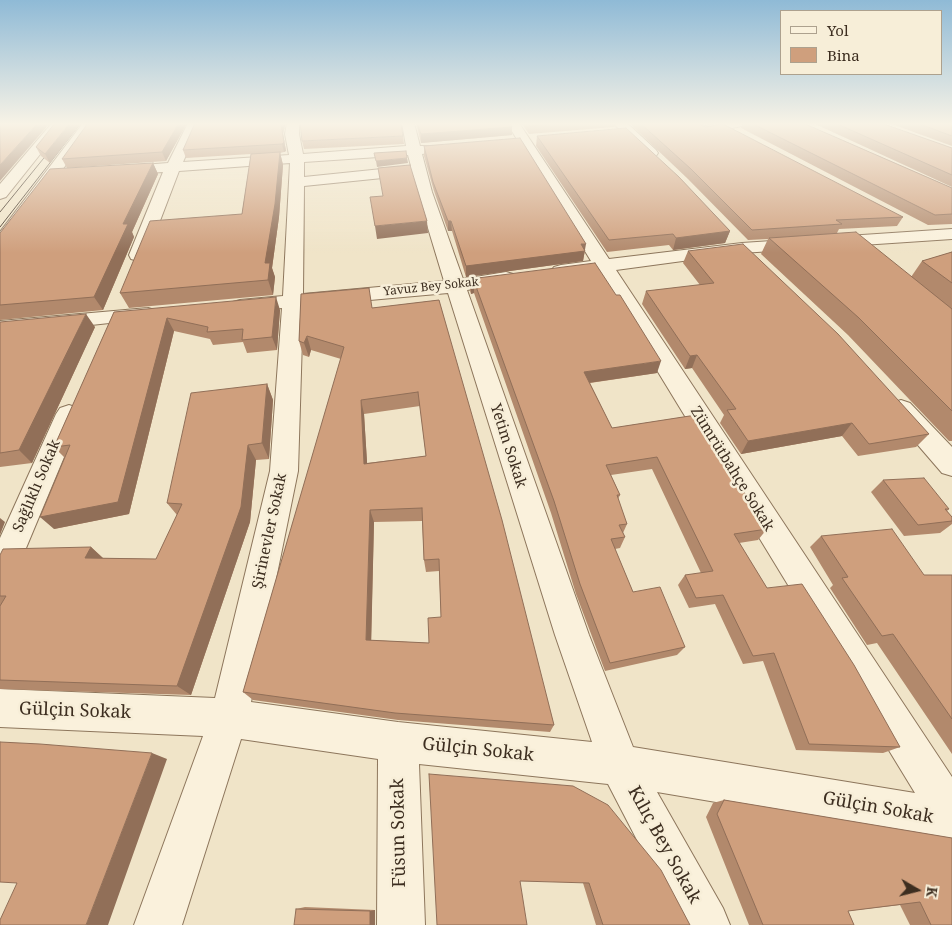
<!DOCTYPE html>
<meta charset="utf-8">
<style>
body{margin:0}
#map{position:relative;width:952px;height:925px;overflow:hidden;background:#f0e4c8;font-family:"Noto Serif",serif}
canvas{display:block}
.legend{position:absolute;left:780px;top:10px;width:162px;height:65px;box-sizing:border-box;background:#f7eed8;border:1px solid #ada18e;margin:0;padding:6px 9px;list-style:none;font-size:15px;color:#3d2e20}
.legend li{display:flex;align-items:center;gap:10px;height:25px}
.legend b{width:25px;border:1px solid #ada18e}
.north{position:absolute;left:892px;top:865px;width:50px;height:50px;-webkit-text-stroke:4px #f7eed8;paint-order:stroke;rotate:98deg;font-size:14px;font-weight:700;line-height:20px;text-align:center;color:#3d2e20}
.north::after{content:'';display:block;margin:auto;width:18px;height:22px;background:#3d2e20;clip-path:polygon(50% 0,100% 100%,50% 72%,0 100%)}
</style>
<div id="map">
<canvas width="952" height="925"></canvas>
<ul class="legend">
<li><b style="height:6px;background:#faf1dc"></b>Yol</li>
<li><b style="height:14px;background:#cf9f7d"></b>Bina</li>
</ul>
<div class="north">K</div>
</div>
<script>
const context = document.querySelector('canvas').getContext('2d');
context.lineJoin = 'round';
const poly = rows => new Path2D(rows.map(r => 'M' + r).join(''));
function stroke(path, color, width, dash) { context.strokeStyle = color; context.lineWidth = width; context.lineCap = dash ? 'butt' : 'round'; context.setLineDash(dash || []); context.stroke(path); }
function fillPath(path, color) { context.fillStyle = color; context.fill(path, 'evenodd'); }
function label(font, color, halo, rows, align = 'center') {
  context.font = font + ' "Noto Serif",serif'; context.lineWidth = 5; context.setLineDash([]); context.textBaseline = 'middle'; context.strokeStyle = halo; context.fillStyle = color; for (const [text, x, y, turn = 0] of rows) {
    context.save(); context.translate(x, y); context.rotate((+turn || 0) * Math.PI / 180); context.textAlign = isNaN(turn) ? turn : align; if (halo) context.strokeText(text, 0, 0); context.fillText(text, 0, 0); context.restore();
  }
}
const minor = poly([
 [52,123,65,123,6,197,0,199,0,184,52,123],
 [83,123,96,123,6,248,0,249,0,232,83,123],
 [188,123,200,123,183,162,289,155,285,134,287,123,299,123,299,134,303,154,406,146,402,123,414,123,420,146,436,146,438,149,436,152,422,154,432,192,463,279,506,272,513,274,516,278,513,282,506,284,467,290,589,635,633,747,915,793,597,272,561,277,554,275,551,271,554,267,561,265,591,261,507,123,519,123,609,259,742,243,952,229,952,239,742,253,616,270,952,777,952,842,657,792,723,908,730,925,681,925,608,784,419,764,425,925,377,925,378,759,241,739,182,925,134,925,203,736,0,727,0,689,215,698,270,471,282,308,240,312,233,310,230,306,233,302,240,300,283,296,290,163,179,171,147,255,145,259,138,261,131,259,129,255,163,172,118,175,113,174,111,171,113,168,118,167,168,163,188,123],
 [408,155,411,166,304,177,304,162,408,155],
 [412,175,444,281,303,294,304,186,412,175],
 [448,293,555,635,592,742,398,722,251,702,298,471,303,306,448,293],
 [613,123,627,123,656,150,658,153,656,156,646,156,613,123],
 [685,123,700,123,705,126,718,123,743,123,742,126,703,134,685,123],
 [148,308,155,310,159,314,155,318,0,335,0,321,148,308],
 [901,400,910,403,952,447,952,476,942,473,892,415,888,409,892,403,901,400],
 [69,405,78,408,82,414,11,584,0,589,0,538,56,414,60,408,69,405]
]);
stroke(minor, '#8d765c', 2);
fillPath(minor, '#faf1dc');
stroke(poly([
 [0,212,52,148],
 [0,227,81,123]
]), '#3d2e20', 1);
fillPath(poly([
 [55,123,50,163,41,156,36,147],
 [187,123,166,161,67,168,62,159],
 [416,123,510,123,512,127,512,135,421,143],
 [521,123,615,123,614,127,529,134],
 [629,123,698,123,705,127,903,217,897,226,839,229,837,233,911,277,922,261,952,252,952,441,949,441,848,335,761,254,768,239,748,240,688,179],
 [743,123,803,123,952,188,952,224,928,225,741,128],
 [813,123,881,123,952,148,952,187],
 [889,123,952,123,952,146],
 [283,134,286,151,284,152,280,153,283,165,279,217,272,268,275,277,273,295,129,308,120,293,242,214,251,154,186,158,183,150],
 [403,136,404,144,304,149,302,141],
 [537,136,730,231,725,243,673,250,669,245,607,252,536,146],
 [424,146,585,250,583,261,466,277,452,231,448,231,434,191,424,156],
 [153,163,158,174,132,232,134,237,103,310,0,320,0,233],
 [688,251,929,434,916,447,858,456,842,436,741,454,720,423,724,415,692,368,685,369,642,304,646,291,700,285,683,263],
 [470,279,657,373,590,383,612,428,696,415,767,529,758,540,739,543,767,588,900,747,883,753,796,750,763,661,743,664,715,604,689,608,678,585,685,575,701,573,652,469,611,475,620,495,618,499,627,524,623,533,625,537,620,548,615,549,633,592,685,647,677,655,605,671,576,594,551,513,474,293,471,294,470,291],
 [301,294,373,308,439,300,554,725,550,732,398,720,253,700,243,692,341,359,311,350,309,357,303,355,299,341],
 [420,406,426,456,367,463,364,414],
 [422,521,424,560,426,572,439,571,441,617,429,643,371,640,374,522],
 [280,310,277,350,247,353,243,342,213,345,210,339,174,331,129,514,54,529,65,458,54,447,114,312],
 [0,322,95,327,32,463,0,467],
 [267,384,273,400,269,459,256,460,250,522,191,695,0,689,0,555,91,547,103,558,156,559,177,515,167,503],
 [883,480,949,509,947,511,952,517,952,524,940,533,904,536,871,492],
 [821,536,924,575,952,575,952,754,877,643,867,645,830,588,833,585,810,547],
 [429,774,690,925,596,925,583,883],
 [724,800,952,838,952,925,910,925,900,905,848,911,854,925,749,925,706,817,713,803],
 [305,907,375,910,375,925,296,909]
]), '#b2896c');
fillPath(poly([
 [38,123,50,123,0,181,0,165],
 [70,123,81,123,50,163,45,154],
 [179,123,187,123,166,161,162,152],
 [282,123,286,123,283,134,286,151,284,152,282,144,281,125],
 [512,127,512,135,421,143,421,134],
 [280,152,283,165,279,217,272,268,275,277,273,295,268,280,265,263],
 [407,158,408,163,377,167,376,161],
 [153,163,158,174,132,232,134,237,103,310,94,297,123,224],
 [427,221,428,233,377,239,375,226],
 [448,221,451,221,452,231,448,231],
 [730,231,725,243,673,250,676,238],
 [581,244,586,244,583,261,466,277,466,266],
 [474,281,474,293,471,294,471,282],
 [276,297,280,310,277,350,272,337],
 [86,314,95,327,32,463,19,450],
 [167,318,174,331,129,514,54,529,40,517],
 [307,336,311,350,309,357,304,343],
 [697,355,692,368,685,369,690,356],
 [661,361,657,373,581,384,584,372],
 [267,384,273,400,269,459,262,443],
 [361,400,364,414,368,477,364,464],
 [852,423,842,436,741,454,748,441],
 [248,445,256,460,250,522,191,695,177,686],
 [370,510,374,522,371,650,366,640],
 [0,518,5,522,0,535],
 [91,547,106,561,85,558],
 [152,753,167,759,108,925,86,925],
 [375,910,375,925,370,925,370,911]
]), '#916f58');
const building = poly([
 [0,123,38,123,0,165,0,123],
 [55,123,70,123,45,154,36,147,55,123],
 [88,123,179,123,162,152,62,159,88,123],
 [195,123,282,123,281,125,284,142,282,144,183,150,195,123],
 [300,123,401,123,403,136,302,141,300,123],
 [417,123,510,123,512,127,421,134,417,123],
 [528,123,563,123,530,126,528,123],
 [640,123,698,123,705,127,723,124,903,217,836,220,842,224,752,230,691,169,640,123],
 [751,123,803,123,952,188,952,214,935,215,751,123],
 [835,123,881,123,952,148,952,175,835,123],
 [917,123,952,123,952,136,917,123],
 [626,128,679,177,730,231,676,238,673,234,609,240,537,136,626,128],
 [520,138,586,244,581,244,585,251,466,266,451,221,448,221,433,182,424,146,520,138],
 [406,151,407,158,376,161,374,153,406,151],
 [280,152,275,204,265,263,270,263,268,280,120,293,150,221,242,214,251,154,280,152],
 [153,163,123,224,128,224,94,297,0,305,0,233,50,169,153,163],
 [410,165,427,221,375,226,370,197,383,196,378,168,410,165],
 [856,232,952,309,952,411,859,318,769,238,856,232],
 [743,244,838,334,929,434,869,444,852,423,748,441,727,410,736,409,697,355,690,356,646,291,714,283,688,251,743,244],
 [952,252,952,283,922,261,952,252],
 [595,263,616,295,620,295,661,361,584,372,612,428,696,415,767,529,734,534,767,588,802,584,854,665,900,747,809,744,774,653,753,656,723,595,696,598,685,575,713,571,657,457,606,465,620,495,617,495,627,524,619,525,625,537,611,539,633,592,660,587,685,647,610,663,580,584,554,501,474,281,471,282,470,279,595,263],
 [369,288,372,308,439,300,502,520,554,725,395,713,243,692,344,347,307,336,304,343,299,341,301,294,369,288],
 [418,392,426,456,364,464,361,400,418,392],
 [422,508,424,560,439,559,441,617,428,618,429,643,366,640,370,510,422,508],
 [276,297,272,337,242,340,243,329,207,332,208,327,167,318,118,502,40,517,70,445,54,447,114,312,276,297],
 [86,314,19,450,0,453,0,322,86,314],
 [267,384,262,443,248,445,241,507,177,686,0,680,0,606,6,596,0,596,0,555,3,549,91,547,85,558,156,559,182,504,167,503,191,393,267,384],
 [924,478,949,509,945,509,952,517,952,521,918,525,883,480,924,478],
 [892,529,924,575,952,575,952,719,893,634,882,636,842,578,848,577,821,536,892,529],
 [0,742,40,744,152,753,86,925,0,925,0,920,17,883,0,882,0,742],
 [429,774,573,786,608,805,661,870,690,925,603,925,589,883,520,881,527,925,437,925,429,774],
 [724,800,952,838,952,925,931,925,920,902,848,911,854,925,763,925,717,814,724,800],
 [296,909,370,911,370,925,294,925,296,909]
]);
fillPath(building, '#cf9f7d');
stroke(building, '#916f58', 1);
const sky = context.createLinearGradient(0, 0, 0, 253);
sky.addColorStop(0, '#8fbad6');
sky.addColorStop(0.49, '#f8f3e6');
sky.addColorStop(1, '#f8f3e600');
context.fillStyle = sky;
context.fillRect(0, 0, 952, 253);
label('12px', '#3d2e20', '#f7eed8', [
 ["Yavuz Bey Sokak",431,287,-6]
]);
label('15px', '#3d2e20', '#f7eed8', [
 ["Yetim Sokak",508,446,72],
 ["Zümrütbahçe Sokak",732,469,58],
 ["Sağlıklı Sokak",37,486,-67],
 ["Şirinevler Sokak",270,531,-78]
]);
label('18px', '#3d2e20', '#f7eed8', [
 ["Gülçin Sokak",75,711,2],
 ["Gülçin Sokak",478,750,6],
 ["Gülçin Sokak",878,808,10],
 ["Füsun Sokak",399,833,-91],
 ["Kılıç Bey Sokak",664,845,61]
]);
</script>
